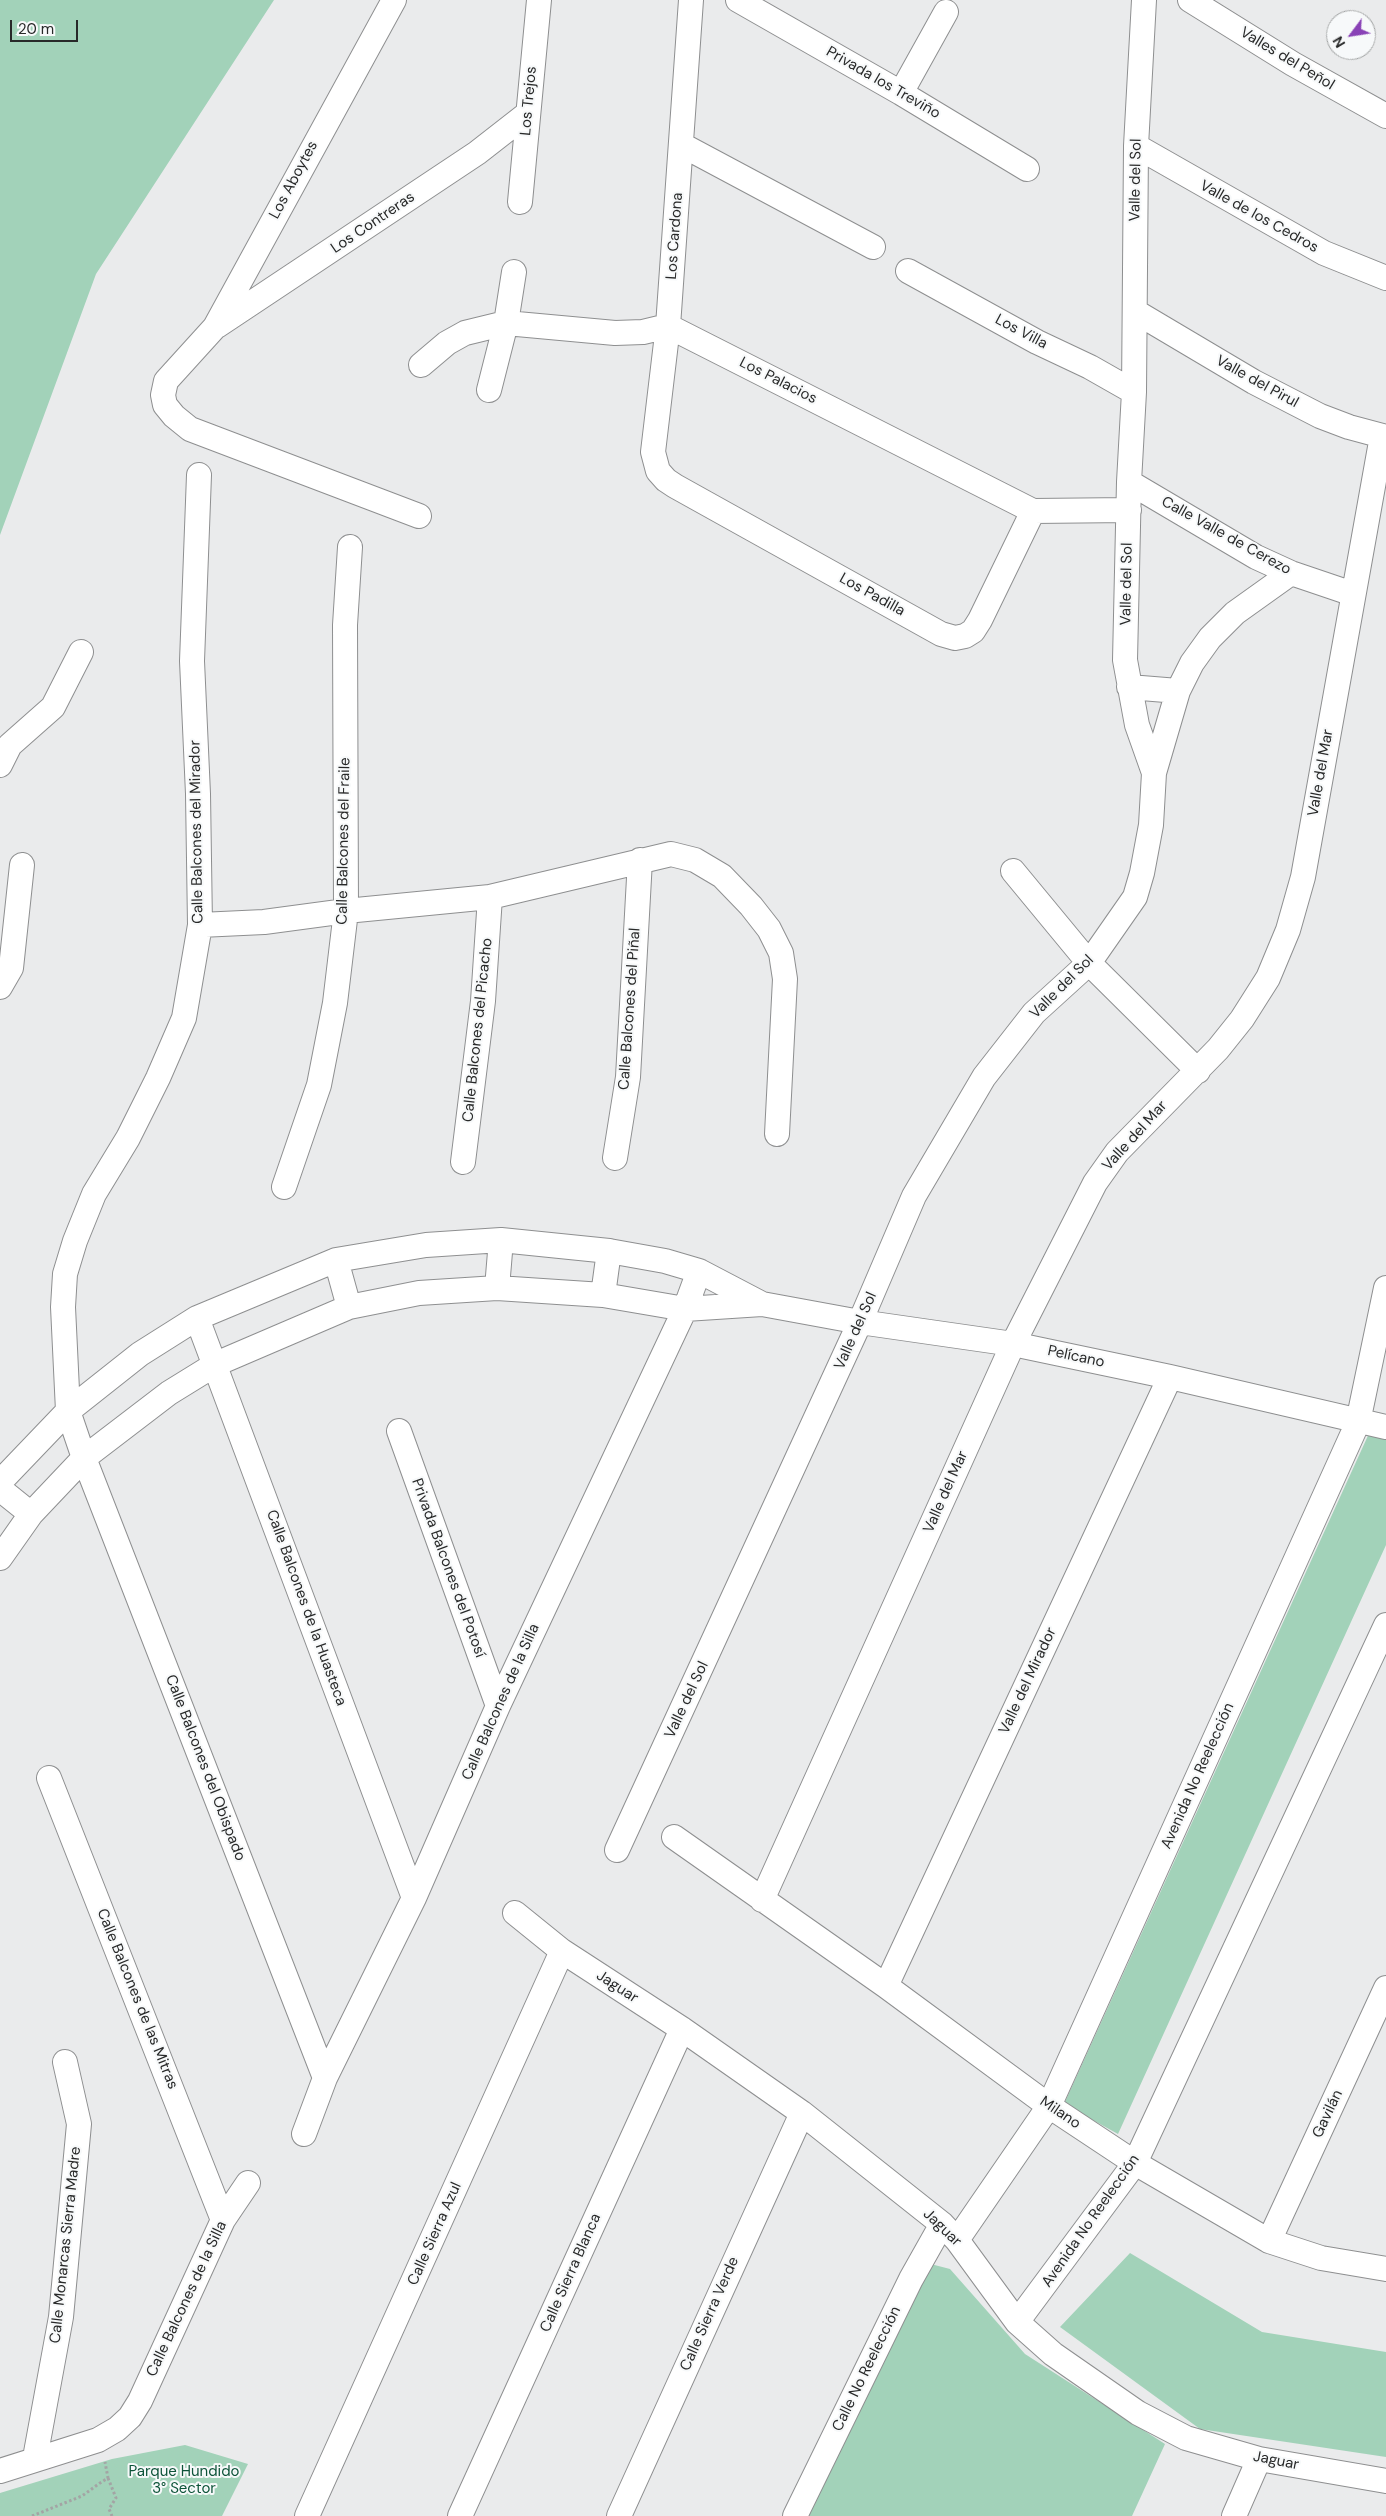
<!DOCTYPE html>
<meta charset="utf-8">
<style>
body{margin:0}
#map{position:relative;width:1386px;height:2516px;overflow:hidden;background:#eaebec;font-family:"DM Sans",sans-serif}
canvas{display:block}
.north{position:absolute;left:1326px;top:10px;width:50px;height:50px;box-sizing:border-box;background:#f7f9fa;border:1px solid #a4a6a6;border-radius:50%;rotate:239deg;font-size:14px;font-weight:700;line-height:20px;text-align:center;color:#282929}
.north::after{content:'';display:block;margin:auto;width:18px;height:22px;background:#8942b6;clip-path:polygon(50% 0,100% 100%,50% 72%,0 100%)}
.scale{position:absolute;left:10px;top:20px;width:68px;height:22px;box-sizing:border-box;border:2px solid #282929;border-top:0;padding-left:6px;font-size:15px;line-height:18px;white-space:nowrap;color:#282929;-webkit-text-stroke:4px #f7f9fa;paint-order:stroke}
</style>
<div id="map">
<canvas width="1386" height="2516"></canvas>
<div class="north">N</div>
<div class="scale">20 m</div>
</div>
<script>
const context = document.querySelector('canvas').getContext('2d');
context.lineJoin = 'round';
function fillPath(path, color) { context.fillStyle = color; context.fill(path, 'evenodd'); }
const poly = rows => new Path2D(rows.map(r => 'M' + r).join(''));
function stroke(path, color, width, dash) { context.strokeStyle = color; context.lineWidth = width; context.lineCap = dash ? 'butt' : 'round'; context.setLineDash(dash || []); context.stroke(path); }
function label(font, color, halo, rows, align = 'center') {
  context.font = font + ' "DM Sans",sans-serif'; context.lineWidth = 4; context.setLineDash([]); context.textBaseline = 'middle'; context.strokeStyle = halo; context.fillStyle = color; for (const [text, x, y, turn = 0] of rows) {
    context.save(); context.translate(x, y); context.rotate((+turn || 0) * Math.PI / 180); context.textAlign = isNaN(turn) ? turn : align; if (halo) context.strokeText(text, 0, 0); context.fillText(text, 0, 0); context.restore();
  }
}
fillPath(poly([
 [0,0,274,0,96,274,0,535],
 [1371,1429,1386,1433,1386,1545,1118,2134,1064,2104],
 [1130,2253,1262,2332,1386,2352,1386,2457,1200,2429,1060,2327],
 [923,2262,950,2269,1025,2354,1165,2444,1132,2516,804,2516],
 [185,2445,248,2464,222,2516,0,2516,0,2493,112,2459]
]), '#a2d2b9');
const minor = poly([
 [394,0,215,327,166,381,163,395,165,405,174,416,190,429,419,516],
 [691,0,668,326,653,452,658,471,666,480,675,486,941,634,955,638,965,636,973,631,980,620,1033,511],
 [738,0,901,93,1027,169],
 [1190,0,1293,64,1386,116],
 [901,93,946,12],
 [682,145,873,247],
 [1136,146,1324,253,1386,278],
 [520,202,539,0],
 [908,271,1037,342,1090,367,1134,392],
 [1136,312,1254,382,1320,416,1349,427,1386,437],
 [217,326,477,153,527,114],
 [421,365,447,343,465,333,506,323,615,333,643,332,668,326,1033,511,1129,510],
 [489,390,506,323,514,272],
 [199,475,192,661,198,794,200,925,184,1018,158,1078,128,1138,94,1194,75,1241,65,1274,63,1307,68,1411,84,1458,325,2078],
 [1129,482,1256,557,1291,573,1353,594],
 [1129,687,1178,691],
 [0,765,10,745,53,707,81,652],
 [1154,773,1178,691,1192,663,1210,638,1235,613,1291,573],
 [1013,871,1089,963,1198,1071],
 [200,925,264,922,346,911,490,897,671,854,695,860,722,876,751,906,769,929,781,953,785,979,777,1134],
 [0,987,11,968,22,865],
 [615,1158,628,1077,640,860],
 [463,1162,483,1001,490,897],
 [284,1187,319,1085,335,1003,346,911,345,625,350,547],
 [336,1260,349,1307],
 [497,1288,501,1240],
 [603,1295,609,1251],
 [197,1318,414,1898],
 [399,1431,498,1706],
 [0,1482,68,1411,140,1354,197,1318,336,1260,426,1245,501,1240,609,1251,665,1261,699,1271,762,1304],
 [0,1489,31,1514],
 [0,1558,31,1514,84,1458,169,1393,216,1364,349,1307,419,1293,497,1288,603,1295,685,1309,762,1304,860,1322,1013,1344,1170,1377,1386,1427],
 [49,1778,223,2220],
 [674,1837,886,1986,1049,2106,1135,2163,1269,2241,1321,2258,1386,2269],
 [617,1850,860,1322,914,1196,984,1077,1034,1013,1089,963,1135,897,1142,873,1151,825,1154,773,1137,725,1125,660,1129,482,1134,392,1136,146,1144,0],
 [762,1900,1013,1344,1095,1183,1117,1152,1218,1049,1242,1019,1268,978,1288,930,1303,877,1382,436],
 [515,1913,562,1951,682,2029,802,2113,942,2224,957,2240,1017,2322,1053,2354,1138,2413,1186,2438,1259,2459,1386,2481],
 [886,1986,1170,1377],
 [304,2134,325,2078,414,1898,498,1706,685,1309,699,1271],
 [957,2240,1049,2106,1358,1422,1386,1288],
 [1269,2241,1386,1988],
 [1017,2322,1135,2163,1386,1625],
 [35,2458,61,2317,79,2124,65,2062],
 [0,2471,98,2440,117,2429,130,2417,140,2401,223,2220,248,2183],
 [307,2516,562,1951],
 [460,2516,682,2029],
 [619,2516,802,2113],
 [795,2516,911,2279,942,2224],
 [1234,2516,1259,2459]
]);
stroke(minor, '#8e8f90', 26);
stroke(poly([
 [108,2478,116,2498,109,2509,112,2516],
 [32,2516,82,2496,100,2483,108,2478,105,2462]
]), '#a3a4a4', 3, [2.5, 2.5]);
stroke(minor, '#fff', 24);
label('15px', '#282929', '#f7f9fa', [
 ["Valles del Peñol",1287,59,31],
 ["Privada los Treviño",883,83,30],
 ["Los Trejos",529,101,-85],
 ["Los Aboytes",294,180,-62],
 ["Valle del Sol",1136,180,-89],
 ["Valle de los Cedros",1259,217,29],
 ["Los Contreras",373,223,-34],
 ["Los Cardona",675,236,-86],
 ["Los Villa",1021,332,28],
 ["Los Palacios",778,381,27],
 ["Valle del Pirul",1257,382,29],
 ["Calle Valle de Cerezo",1226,536,29],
 ["Valle del Sol",1127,584,-89],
 ["Los Padilla",872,595,29],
 ["Valle del Mar",1321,773,-80],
 ["Calle Balcones del Mirador",197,832,-91],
 ["Calle Balcones del Fraile",344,841,-89],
 ["Valle del Sol",1062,987,-45],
 ["Calle Balcones del Piñal",630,1009,-86],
 ["Calle Balcones del Picacho",478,1030,-84],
 ["Valle del Mar",1135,1136,-48],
 ["Valle del Sol",856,1331,-66],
 ["Pelícano",1076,1357,12],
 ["Valle del Mar",946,1492,-66],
 ["Privada Balcones del Potosí",448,1568,70],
 ["Calle Balcones de la Huasteca",306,1608,70],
 ["Valle del Mirador",1028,1681,-65],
 ["Valle del Sol",687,1700,-65],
 ["Calle Balcones de la Silla",501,1702,-66],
 ["Calle Balcones del Obispado",205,1768,69],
 ["Avenida No Reelección",1198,1776,-66],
 ["Jaguar",617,1987,33],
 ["Calle Balcones de las Mitras",137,1999,68],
 ["Milano",1060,2113,34],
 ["Gavilán",1328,2114,-65],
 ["Avenida No Reelección",1091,2221,-55],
 ["Jaguar",942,2228,44],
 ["Calle Sierra Azul",435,2234,-66],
 ["Calle Monarcas Sierra Madre",66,2245,-84],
 ["Calle Sierra Blanca",571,2273,-66],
 ["Calle Balcones de la Silla",187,2299,-65],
 ["Calle Sierra Verde",710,2314,-66],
 ["Calle No Reelección",867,2369,-64],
 ["Jaguar",1276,2461,11]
]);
label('15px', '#0d5439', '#f7f9fa', [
 ["Parque Hundido",184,2472],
 ["3° Sector",184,2489]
]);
</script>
